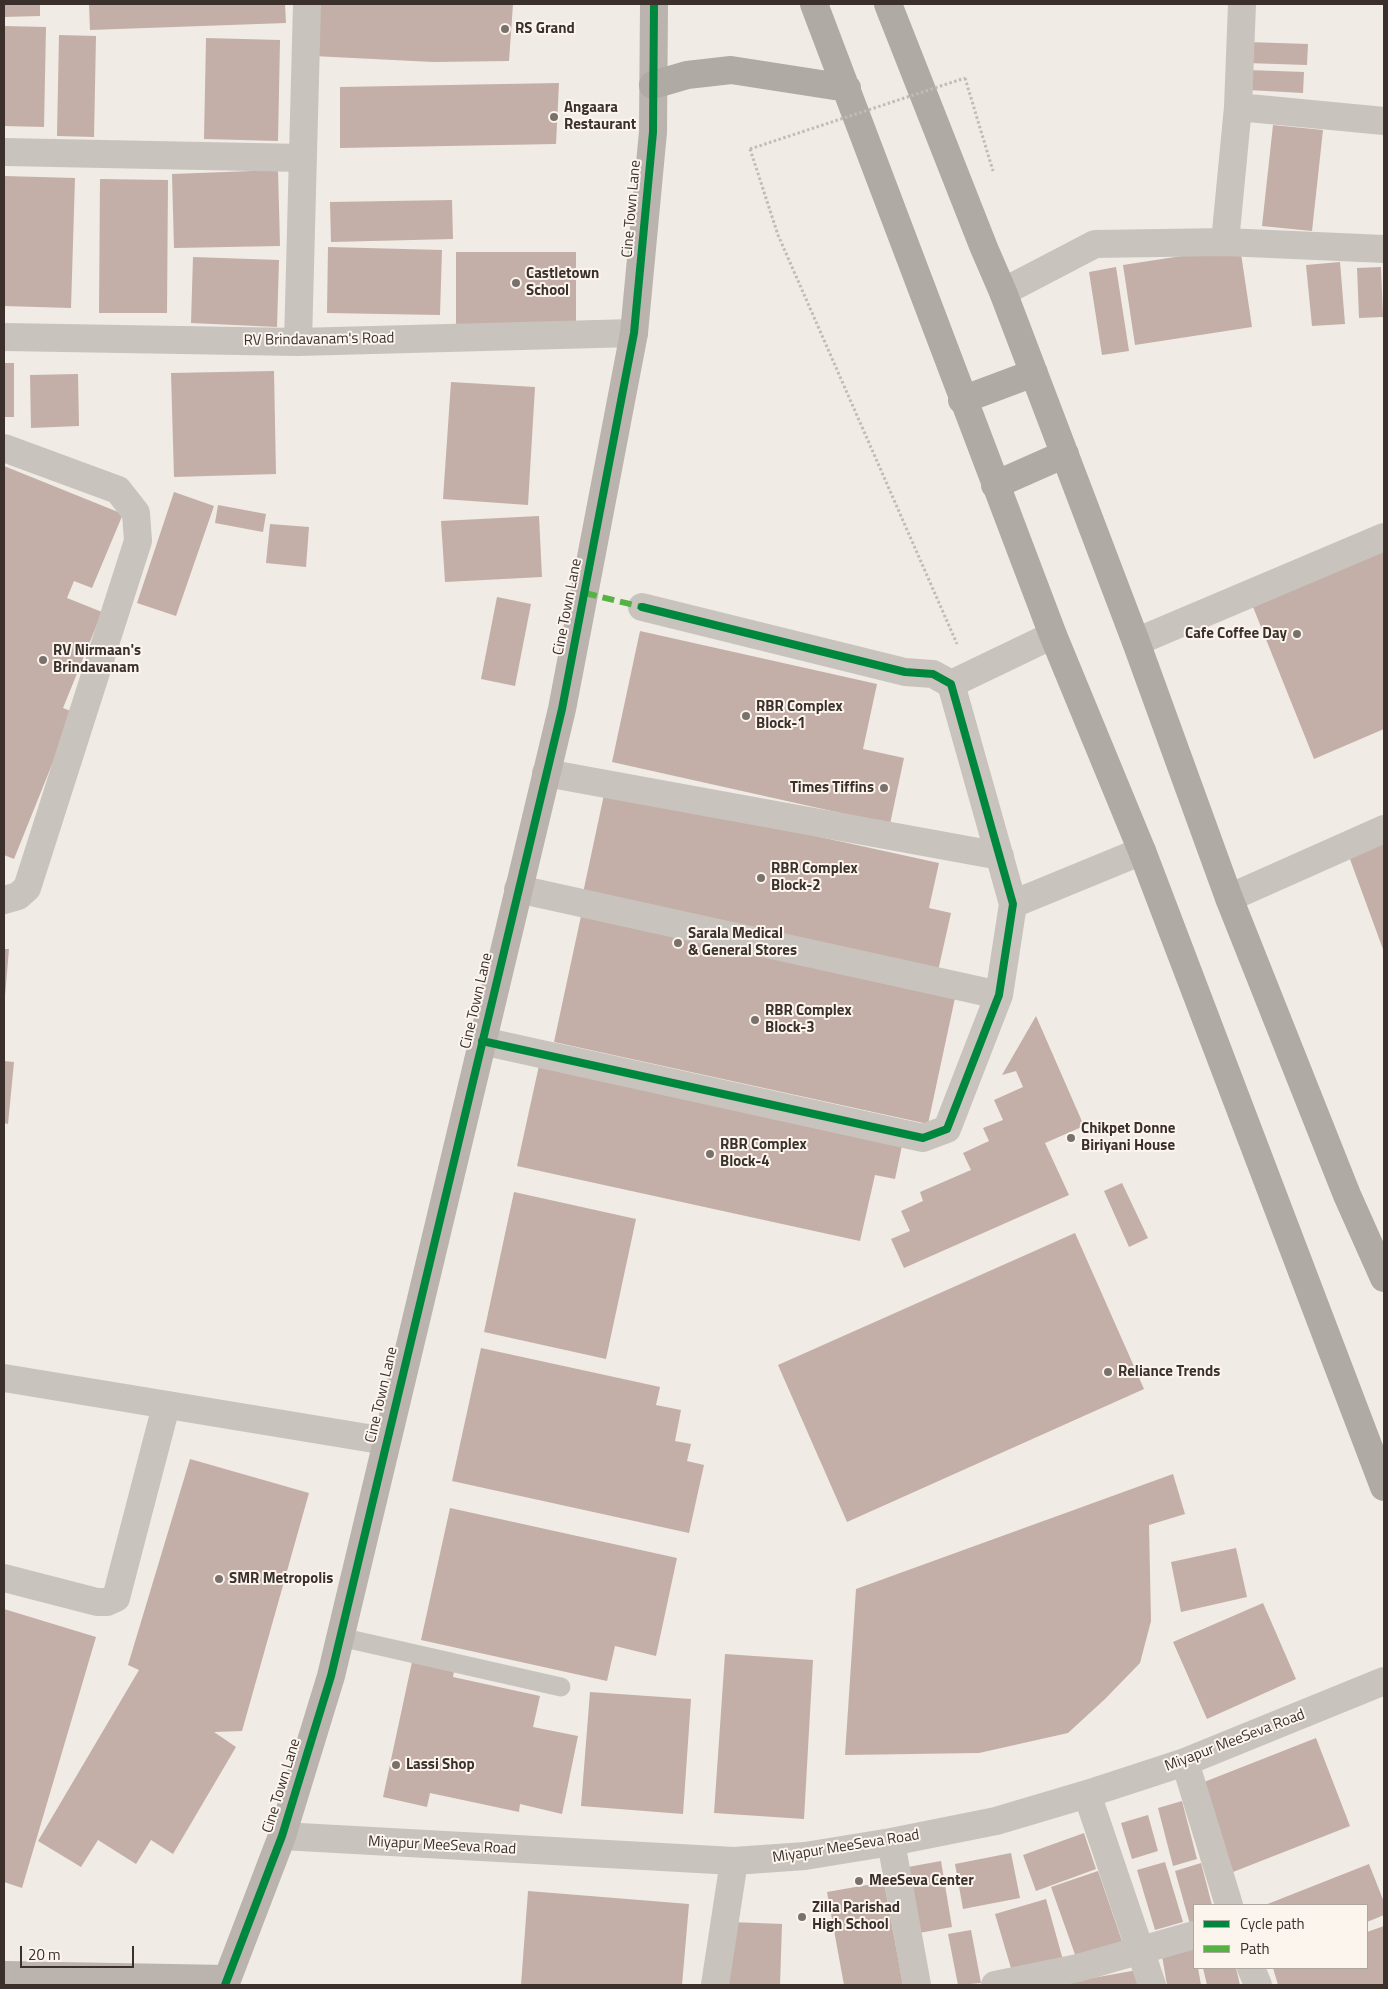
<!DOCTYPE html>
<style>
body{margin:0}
#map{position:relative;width:1388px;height:1989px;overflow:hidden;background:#f0ebe5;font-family:"Titillium Web",sans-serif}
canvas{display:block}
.frame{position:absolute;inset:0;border:5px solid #3b302b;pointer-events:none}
.legend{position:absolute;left:1193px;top:1904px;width:175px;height:65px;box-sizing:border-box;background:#fbf5ee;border:1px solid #aea6a0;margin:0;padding:6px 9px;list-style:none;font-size:15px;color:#3b302b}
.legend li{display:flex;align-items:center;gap:10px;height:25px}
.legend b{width:25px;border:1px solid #aea6a0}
.scale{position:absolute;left:20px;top:1946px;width:114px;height:22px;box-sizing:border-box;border:2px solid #3b302b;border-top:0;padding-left:6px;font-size:15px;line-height:18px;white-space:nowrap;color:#3b302b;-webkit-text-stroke:4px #fbf5ee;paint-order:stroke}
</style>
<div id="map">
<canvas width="1388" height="1989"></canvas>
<div class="frame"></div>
<ul class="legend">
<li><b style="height:6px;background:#00873e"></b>Cycle path</li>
<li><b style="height:6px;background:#57b246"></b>Path</li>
</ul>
<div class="scale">20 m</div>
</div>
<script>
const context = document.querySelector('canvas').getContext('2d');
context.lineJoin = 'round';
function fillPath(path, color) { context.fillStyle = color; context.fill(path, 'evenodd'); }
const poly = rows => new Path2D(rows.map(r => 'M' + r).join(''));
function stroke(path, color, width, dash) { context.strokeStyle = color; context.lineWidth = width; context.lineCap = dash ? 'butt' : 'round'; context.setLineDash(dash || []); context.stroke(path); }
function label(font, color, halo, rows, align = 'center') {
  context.font = font + ' "Titillium Web",sans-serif'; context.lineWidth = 4; context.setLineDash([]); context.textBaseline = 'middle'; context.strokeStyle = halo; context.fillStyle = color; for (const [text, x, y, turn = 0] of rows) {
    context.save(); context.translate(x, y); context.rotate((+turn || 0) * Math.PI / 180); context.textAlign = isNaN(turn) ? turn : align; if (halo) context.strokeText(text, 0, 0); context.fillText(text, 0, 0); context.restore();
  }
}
fillPath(poly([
 [4,4,40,4,40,16,4,17],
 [89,4,285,4,286,23,90,30],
 [313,4,513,4,509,61,433,62,313,56],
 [4,26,46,27,44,127,4,126],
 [59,35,96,36,94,137,57,136],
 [206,38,280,40,278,141,204,139],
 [1247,42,1308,44,1307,65,1246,63],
 [1248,70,1304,72,1303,93,1248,90],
 [559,83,556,144,340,148,340,87],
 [1273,125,1323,130,1312,231,1262,226],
 [278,170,280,246,174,248,172,174],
 [4,176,75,178,71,308,4,306],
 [100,179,168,180,167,313,99,313],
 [452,200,453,239,331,242,330,202],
 [328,247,442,250,440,315,327,313],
 [1240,247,1252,327,1135,345,1123,265],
 [456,252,576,252,576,325,456,325],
 [193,257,279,260,277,327,191,323],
 [1340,262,1345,324,1312,326,1306,265],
 [1116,267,1129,351,1102,355,1089,272],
 [1381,267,1383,317,1359,318,1357,268],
 [4,363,14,363,14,417,4,417],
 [274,371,276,474,174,477,171,373],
 [78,374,79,426,31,428,30,375],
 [451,382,535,387,528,505,443,499],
 [4,466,123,514,92,588,74,581,67,598,102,612,63,708,73,712,14,859,4,855],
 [174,492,214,506,176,616,137,603],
 [218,505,266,514,263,532,215,523],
 [539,516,542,577,445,582,441,521],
 [270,524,309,527,306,567,266,563],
 [1384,538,1384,729,1314,759,1249,597],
 [497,597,531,604,515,686,481,679],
 [640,631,877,684,863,749,904,758,890,824,612,762],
 [605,790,939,863,929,908,951,913,938,971,583,893],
 [1384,837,1384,952,1347,851],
 [581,916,955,998,928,1124,554,1042],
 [4,949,9,949,5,996,4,996],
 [1036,1016,1084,1126,1045,1143,1069,1195,904,1268,891,1239,910,1231,901,1211,923,1201,920,1192,971,1170,963,1153,989,1141,983,1128,1003,1120,994,1100,1023,1087,1016,1071,1002,1075],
 [4,1061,14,1062,8,1124,4,1123],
 [540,1061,903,1141,895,1179,875,1175,860,1241,517,1166],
 [1122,1183,1148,1238,1129,1247,1104,1191],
 [514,1192,636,1219,606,1359,484,1332],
 [1075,1233,1144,1389,847,1522,778,1365],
 [481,1348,660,1387,656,1405,681,1410,675,1441,691,1444,687,1461,704,1465,689,1533,452,1481],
 [190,1459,309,1493,242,1731,214,1732,236,1747,173,1854,151,1840,136,1864,98,1840,81,1867,38,1841,139,1670,128,1665],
 [1173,1474,1185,1514,1149,1525,1151,1621,1140,1663,1105,1699,1068,1733,979,1753,845,1755,856,1589],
 [450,1508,677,1558,656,1656,615,1646,607,1681,421,1640],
 [1236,1548,1247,1597,1181,1612,1171,1562],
 [1263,1603,1296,1679,1207,1719,1173,1642],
 [4,1609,96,1637,22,1888,4,1882],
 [725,1654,813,1660,804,1819,714,1813],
 [412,1662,454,1671,453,1677,540,1696,533,1727,578,1736,562,1814,520,1804,519,1812,430,1793,427,1807,383,1797],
 [590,1692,691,1699,683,1814,581,1806],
 [1316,1738,1350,1826,1233,1872,1199,1784],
 [1182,1801,1197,1859,1173,1866,1158,1808],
 [1148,1815,1158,1851,1132,1859,1121,1823],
 [1084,1833,1096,1869,1036,1891,1023,1855],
 [1011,1853,1020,1898,963,1909,955,1864],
 [941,1861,952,1927,919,1933,908,1867],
 [1165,1862,1183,1922,1155,1930,1137,1870],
 [1201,1863,1212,1905,1194,1905,1194,1923,1190,1924,1175,1871],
 [1369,1864,1384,1902,1384,1915,1367,1922,1367,1905,1265,1905],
 [1098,1871,1124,1947,1078,1963,1051,1887],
 [884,1882,903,1985,844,1985,827,1892],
 [528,1891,689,1904,682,1985,521,1985],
 [1046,1899,1063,1960,1013,1975,995,1914],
 [731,1922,782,1924,780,1985,728,1985],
 [1384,1926,1384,1985,1278,1985,1273,1968,1367,1968,1367,1932],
 [971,1930,981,1983,958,1985,948,1934],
 [1194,1944,1194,1968,1198,1968,1201,1985,1167,1985,1161,1950],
 [1203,1968,1236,1968,1240,1985,1207,1985],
 [1143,1969,1146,1985,1059,1985,1059,1984]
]), '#c3afa7');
stroke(poly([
 [965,78,993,171],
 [750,149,778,235,957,644]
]), '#c2bbb6', 3, [2.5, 2.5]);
stroke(poly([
 [340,1637,561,1687]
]), '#c9c3be', 19);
stroke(poly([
 [1238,107,1384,121],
 [4,152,303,158],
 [1225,242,1238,107,1242,4],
 [1003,292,1095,244,1225,242,1384,249],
 [4,337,298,342,634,333],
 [298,342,307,4],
 [4,448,118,490,136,513,138,541,27,888,18,896,4,900],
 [1136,642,1384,537],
 [951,684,1053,635],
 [546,773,1000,856],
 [518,889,999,995],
 [1229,898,1384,829],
 [1013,904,1142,851],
 [482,1041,923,1138,947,1129,999,995,1013,904,951,684,933,674,905,672,642,607],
 [4,1378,386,1441],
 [4,1578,97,1602,107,1602,116,1598,166,1406],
 [1185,1762,1229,1905],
 [1087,1794,1152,1985],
 [282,1836,734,1861,805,1856,891,1842,996,1821,1087,1794,1185,1762,1384,1681],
 [891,1842,917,1985],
 [1251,1968,1258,1985],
 [715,1985,734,1861],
 [995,1985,1078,1968,1194,1935]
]), '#c9c3be', 28);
stroke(poly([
 [4,1975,226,1979],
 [225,1985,282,1836,331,1676,562,709,634,333,653,132,654,4]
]), '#bab3ae', 28);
stroke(poly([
 [814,4,1053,635,1142,851,1384,1487],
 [888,4,984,248,1003,292,1136,642,1229,898,1347,1195,1384,1278],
 [653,85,687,75,731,70,847,88],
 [962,400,1034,373],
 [995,485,1065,454]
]), '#afaaa4', 28);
stroke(poly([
 [750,149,965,78]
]), '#c2bbb6', 3, [2.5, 2.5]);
stroke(poly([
 [585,593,642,607]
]), '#57b246', 6, [12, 6]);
stroke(poly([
 [482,1041,923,1138,947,1129,999,995,1013,904,951,684,933,674,905,672,642,607],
 [225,1985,282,1836,331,1676,562,709,634,333,653,132,654,4]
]), '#00873e', 8);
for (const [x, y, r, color] of [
 [505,29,5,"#7a716c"],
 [554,117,5,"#7a716c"],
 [516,283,5,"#7a716c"],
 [1297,634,5,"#7a716c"],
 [43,660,5,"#7a716c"],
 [746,716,5,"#7a716c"],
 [884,788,5,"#7a716c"],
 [761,878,5,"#7a716c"],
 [678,943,5,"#7a716c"],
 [755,1020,5,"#7a716c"],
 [1071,1138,5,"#7a716c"],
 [710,1154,5,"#7a716c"],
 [1108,1372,5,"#7a716c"],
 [219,1579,5,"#7a716c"],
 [396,1765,5,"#7a716c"],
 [859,1881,5,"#7a716c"],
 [802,1917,5,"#7a716c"]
]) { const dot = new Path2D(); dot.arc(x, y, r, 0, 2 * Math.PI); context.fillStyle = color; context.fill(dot); stroke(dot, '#fbf5ee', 2); }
label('bold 15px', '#3b302b', '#fbf5ee', [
 ["RS Grand",515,29],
 ["Angaara",564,108],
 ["Restaurant",564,125],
 ["Castletown",526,274],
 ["School",526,291],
 ["Cafe Coffee Day",1287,634,"right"],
 ["RV Nirmaan's",53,651],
 ["Brindavanam",53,668],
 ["RBR Complex",756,707],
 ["Block-1",756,724],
 ["Times Tiffins",874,788,"right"],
 ["RBR Complex",771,869],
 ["Block-2",771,886],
 ["Sarala Medical",688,934],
 ["& General Stores",688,951],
 ["RBR Complex",765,1011],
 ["Block-3",765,1028],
 ["Chikpet Donne",1081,1129],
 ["Biriyani House",1081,1146],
 ["RBR Complex",720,1145],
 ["Block-4",720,1162],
 ["Reliance Trends",1118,1372],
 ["SMR Metropolis",229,1579],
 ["Lassi Shop",406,1765],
 ["MeeSeva Center",869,1881],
 ["Zilla Parishad",812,1908],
 ["High School",812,1925]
], 'left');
label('15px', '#3b302b', '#fbf5ee', [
 ["Cine Town Lane",632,209,-85],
 ["RV Brindavanam's Road",319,340,-1],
 ["Cine Town Lane",568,607,-79],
 ["Cine Town Lane",477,1001,-77],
 ["Cine Town Lane",382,1395,-77],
 ["Miyapur MeeSeva Road",1235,1741,-21],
 ["Cine Town Lane",282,1786,-73],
 ["Miyapur MeeSeva Road",442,1846,3],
 ["Miyapur MeeSeva Road",846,1847,-9]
]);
</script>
